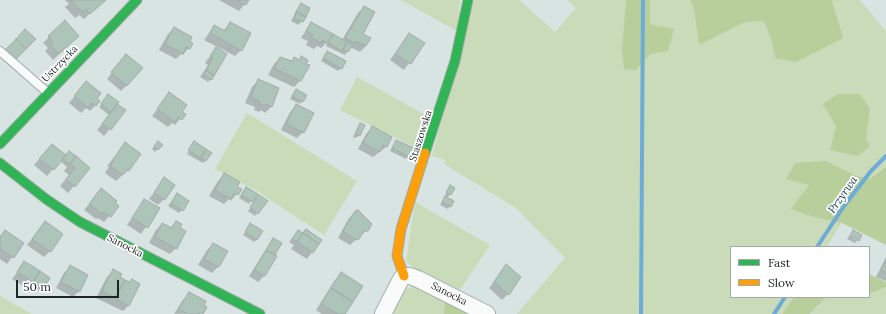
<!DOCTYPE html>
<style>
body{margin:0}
#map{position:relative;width:886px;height:314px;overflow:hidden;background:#d8e4e2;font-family:Lora,serif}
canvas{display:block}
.legend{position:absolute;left:730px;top:246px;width:140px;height:52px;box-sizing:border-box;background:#fff;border:1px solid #a5a8a8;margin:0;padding:5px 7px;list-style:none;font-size:12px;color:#1e2625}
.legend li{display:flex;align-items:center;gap:8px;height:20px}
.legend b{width:20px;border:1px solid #a5a8a8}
.scale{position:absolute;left:16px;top:280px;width:103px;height:18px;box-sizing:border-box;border:2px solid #1e2625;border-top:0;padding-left:5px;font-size:12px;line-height:14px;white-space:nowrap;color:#1e2625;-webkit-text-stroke:3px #fff;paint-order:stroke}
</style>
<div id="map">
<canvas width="886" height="314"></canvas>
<ul class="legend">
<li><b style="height:5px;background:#30b455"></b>Fast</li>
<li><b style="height:5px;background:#ff9f0a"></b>Slow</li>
</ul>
<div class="scale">50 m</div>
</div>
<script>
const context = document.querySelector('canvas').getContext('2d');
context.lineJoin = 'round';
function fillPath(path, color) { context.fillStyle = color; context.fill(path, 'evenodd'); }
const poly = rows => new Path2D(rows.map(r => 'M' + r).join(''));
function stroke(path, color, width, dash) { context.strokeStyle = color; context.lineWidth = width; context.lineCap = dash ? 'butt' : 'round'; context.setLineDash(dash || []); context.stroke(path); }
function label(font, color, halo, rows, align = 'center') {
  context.font = font + ' Lora,serif'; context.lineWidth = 3.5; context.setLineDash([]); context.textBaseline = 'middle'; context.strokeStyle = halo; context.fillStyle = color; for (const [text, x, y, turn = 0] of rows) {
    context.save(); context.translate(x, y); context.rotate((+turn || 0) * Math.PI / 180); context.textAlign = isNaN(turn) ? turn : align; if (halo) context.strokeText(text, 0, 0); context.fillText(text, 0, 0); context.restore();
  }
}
fillPath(poly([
 [401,0,460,0,457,31],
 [474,0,519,0,555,32,576,8,567,0,626,0,622,48,650,54,673,29,650,24,650,0,690,0,694,10,699,45,745,22,764,21,771,39,775,58,833,0,860,0,886,31,886,167,870,179,855,175,809,185,792,209,813,217,842,222,827,247,731,247,731,297,794,297,782,314,517,314,565,258,516,208,444,164,446,160,432,156],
 [870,109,865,139,830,150,836,126],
 [357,77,422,113,432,121,422,151,340,110],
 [247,113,357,181,324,235,255,190,215,169],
 [415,202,490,245,460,290,414,268,406,261],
 [416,286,445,302,444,314,391,314,405,289],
 [886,287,886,314,811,314,826,297,869,297,869,294],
 [0,296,10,302,32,314,0,314]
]), '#c9dbb8');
fillPath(poly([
 [626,0,650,0,650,24,674,29,668,51,650,54,636,70,624,69,622,48],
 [690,0,833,0,832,2,843,38,796,62,775,58,771,39,764,21,745,22,699,45,694,10],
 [838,94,860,94,870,109,866,139,870,146,858,156,830,150,836,126,823,104],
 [825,161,855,175,870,179,886,167,886,245,842,223,813,217,791,209,809,185,786,179,795,163],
 [869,274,886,282,886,287,869,294],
 [794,297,826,297,810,314,782,314],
 [445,302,468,314,444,314]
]), '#b8ce9b');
fillPath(poly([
 [65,0,104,0,84,19,79,15,75,18,65,7,69,4],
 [219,0,248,0,239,11],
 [301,4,309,8,299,25,291,21],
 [364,7,362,34,366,46,360,52,350,47,345,55,326,46,327,42,321,48,317,46,314,49,306,45,308,41,301,38,311,23,342,40,358,13],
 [230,23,241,50,235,56,204,40,214,26,223,31],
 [174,28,192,44,183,55,181,54,176,59,159,50,168,34],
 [409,34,424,43,404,70,390,60],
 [49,37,72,42,53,60,45,51,48,48,43,43],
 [216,48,211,79,208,82,200,77,208,65,205,63],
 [327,52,341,68,338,71,321,61],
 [280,58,291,61,294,58,299,60,302,58,305,64,308,66,300,81,294,87,268,75,274,64],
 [120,62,127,85,121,91,107,79],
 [258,81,278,89,271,107,265,113,261,110,259,112,254,110,255,107,245,103,252,87],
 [80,89,96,99,96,105,90,111,86,108,81,113,69,103],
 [296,90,302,101,300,104,290,99],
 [170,93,181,112,184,114,175,125,172,123,168,127,152,116],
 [106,99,124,111,104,136,97,130,109,115,99,107],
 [296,106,303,132,297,138,281,130,290,112],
 [360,124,359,135,356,138,353,137],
 [372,128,391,137,386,147,373,157,358,149,366,134],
 [396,141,409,156,406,159,390,151],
 [194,143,211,154,203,163,187,154],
 [125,144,128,170,116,181,105,173,109,167,107,166],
 [52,145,66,156,89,168,68,193,60,186,69,175,64,171,67,167,60,161,47,176,34,165],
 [155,145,161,145,155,152,152,149],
 [224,175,240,189,231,201,229,199,224,204,209,196,218,181],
 [164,179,164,199,158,205,149,199],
 [450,187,450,195,446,198,450,206,448,209,440,205],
 [246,188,256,194,249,204,239,198],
 [101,190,118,206,104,222,98,218,96,219,84,210],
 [177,194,182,210,179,213,168,206],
 [257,199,257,213,255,216,248,211],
 [144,200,159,208,141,234,127,225],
 [356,212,367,230,350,245,338,238,349,218],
 [45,222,50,251,44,257,27,245],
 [176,222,178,228,185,232,176,248,170,254,149,243,156,230,162,224,170,228],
 [250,225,257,239,254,242,243,235],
 [306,230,321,240,307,259,291,249,294,245,289,242,298,231,302,234],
 [5,231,23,243,7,264,0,259,0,236],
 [849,236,857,241,855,243,847,239],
 [273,239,275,257,264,276,258,282,249,276],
 [213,244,227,251,218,267,212,273,198,265,207,250],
 [886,257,886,281,876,277],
 [24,263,42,288,39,291,30,284,27,288,12,279],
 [506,266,508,294,502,300,489,288],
 [70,267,79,291,73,297,56,288,64,273],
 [113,271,119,277,129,305,123,311,96,298,107,277],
 [341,274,344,314,322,314,316,310,335,280],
 [189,294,202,313,174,314,183,300]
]), '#0003');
stroke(poly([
 [817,247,844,206,871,171,886,156],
 [641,314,643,0],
 [774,314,785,297]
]), '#6cacd6', 4);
const building = poly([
 [71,0,106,0,90,14,86,9,82,12,71,0],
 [236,0,249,0,246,5,236,0],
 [301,3,310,8,306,17,296,12,301,3],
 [364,6,375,12,363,34,371,38,366,46,356,41,355,43,345,38,364,6],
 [296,12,306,17,303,22,294,18,296,12],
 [65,20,79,36,59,54,50,45,53,42,48,36,65,20],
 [230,22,251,33,242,51,210,33,214,25,225,31,230,22],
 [311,22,333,34,328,43,322,40,321,43,311,38,313,35,306,31,311,22],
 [174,27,192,37,190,41,193,44,190,49,186,47,183,54,165,44,174,27],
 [25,29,36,39,26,49,16,39,25,29],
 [409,33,425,43,411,64,395,54,409,33],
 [333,34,347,42,342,51,328,43,333,34],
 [16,39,26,49,15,60,5,50,16,39],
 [347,42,353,45,348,52,343,50,347,42],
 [216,47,227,54,214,76,206,70,213,58,210,56,216,47],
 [327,51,346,61,342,69,323,58,327,51],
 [126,54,143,68,127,86,111,72,126,54],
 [301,56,308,60,306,64,310,65,301,81,274,68,280,57,292,61,294,57,300,60,301,56],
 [206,70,214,76,212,80,203,74,206,70],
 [258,79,279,88,272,107,266,104,265,106,259,104,260,101,251,97,258,79],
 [86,81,101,93,97,99,100,101,96,106,92,103,88,108,74,96,86,81],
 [296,89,307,95,303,102,292,96,296,89],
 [169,92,187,105,182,112,186,114,182,120,178,117,175,122,157,109,169,92],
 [108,94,119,102,111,112,101,104,108,94],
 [117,104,126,110,111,130,102,124,117,104],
 [296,104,314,113,304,133,286,124,296,104],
 [360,123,365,125,360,136,355,134,360,123],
 [372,126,392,137,387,147,383,145,380,152,363,143,372,126],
 [396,140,414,148,410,157,392,148,396,140],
 [158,141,163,145,158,150,154,146,158,141],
 [194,141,206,149,200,158,188,150,194,141],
 [125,142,141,154,129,171,127,170,123,175,110,166,114,161,113,160,125,142],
 [52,144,66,155,54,170,39,159,52,144],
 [206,149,212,153,206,161,201,158,206,149],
 [69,151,76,156,70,164,63,159,69,151],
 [76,156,90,168,75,187,66,179,75,168,70,164,76,156],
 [224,173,240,182,237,187,242,189,238,195,234,193,231,199,215,190,224,173],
 [164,177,175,185,165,200,154,193,164,177],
 [450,185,455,188,451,195,446,193,450,185],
 [246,187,258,194,253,202,241,195,246,187],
 [101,188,117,201,115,203,119,206,111,217,104,212,102,214,89,204,101,188],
 [177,193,189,201,183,211,171,203,177,193],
 [259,195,268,201,258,214,250,207,259,195],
 [445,196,454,201,451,207,442,202,445,196],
 [144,199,160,208,148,228,132,218,144,199],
 [358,210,372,224,368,231,364,231,359,239,356,240,343,231,355,211,358,210],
 [45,221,63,234,51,252,32,239,45,221],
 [176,221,182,224,180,228,186,231,177,249,155,237,162,223,172,228,176,221],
 [250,223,263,231,257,240,245,232,250,223],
 [306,229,322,240,319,244,303,233,306,229],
 [5,230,24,243,14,258,0,249,0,237,5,230],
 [298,230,303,233,297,242,292,239,298,230],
 [853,230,862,235,859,241,850,236,853,230],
 [303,233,319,244,313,253,297,242,303,233],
 [273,238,282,243,275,255,266,250,273,238],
 [213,243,228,251,219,267,204,259,213,243],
 [266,250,277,256,265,276,254,270,266,250],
 [886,260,886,273,881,270,886,260],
 [24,261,40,271,33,282,17,272,24,261],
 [506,264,521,277,509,295,494,282,506,264],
 [70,265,88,275,80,292,61,282,70,265],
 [113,269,122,274,120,277,125,280,115,298,102,291,113,269],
 [40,271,50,278,43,289,33,282,40,271],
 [341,272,363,286,353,302,331,288,341,272],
 [132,279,140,284,129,306,115,298,125,280,130,282,132,279],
 [331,288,353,302,345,314,338,314,321,304,331,288],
 [189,292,206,301,204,305,207,307,203,314,200,312,199,314,188,314,178,309,189,292]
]);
fillPath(building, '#adc4b8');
stroke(building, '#a3aba8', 1);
const lane = poly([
 [0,51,48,93]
]);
const street = poly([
 [383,314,401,279,404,276,410,276,418,279,487,314]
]);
const fast = poly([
 [0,144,137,0],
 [425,153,455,61,468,0],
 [0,163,46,199,80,222,260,314]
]);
const slow = poly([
 [404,276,397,256,401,229,425,153]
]);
stroke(lane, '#a2aba9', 10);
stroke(street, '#a2aba9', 18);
stroke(fast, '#a2aba9', 11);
stroke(slow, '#a2aba9', 11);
stroke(lane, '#f9fbfb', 8);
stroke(street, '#f9fbfb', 16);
stroke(fast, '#30b455', 9);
stroke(slow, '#ff9f0a', 9);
label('10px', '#1e2625', '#fff', [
 ["Ustrzycka",60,64,-46],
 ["Staszowska",421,136,-72],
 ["Sanocka",125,246,27],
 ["Sanocka",449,294,27]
]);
label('italic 11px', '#153953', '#fff', [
 ["Przyrwa",843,195,-55]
]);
</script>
